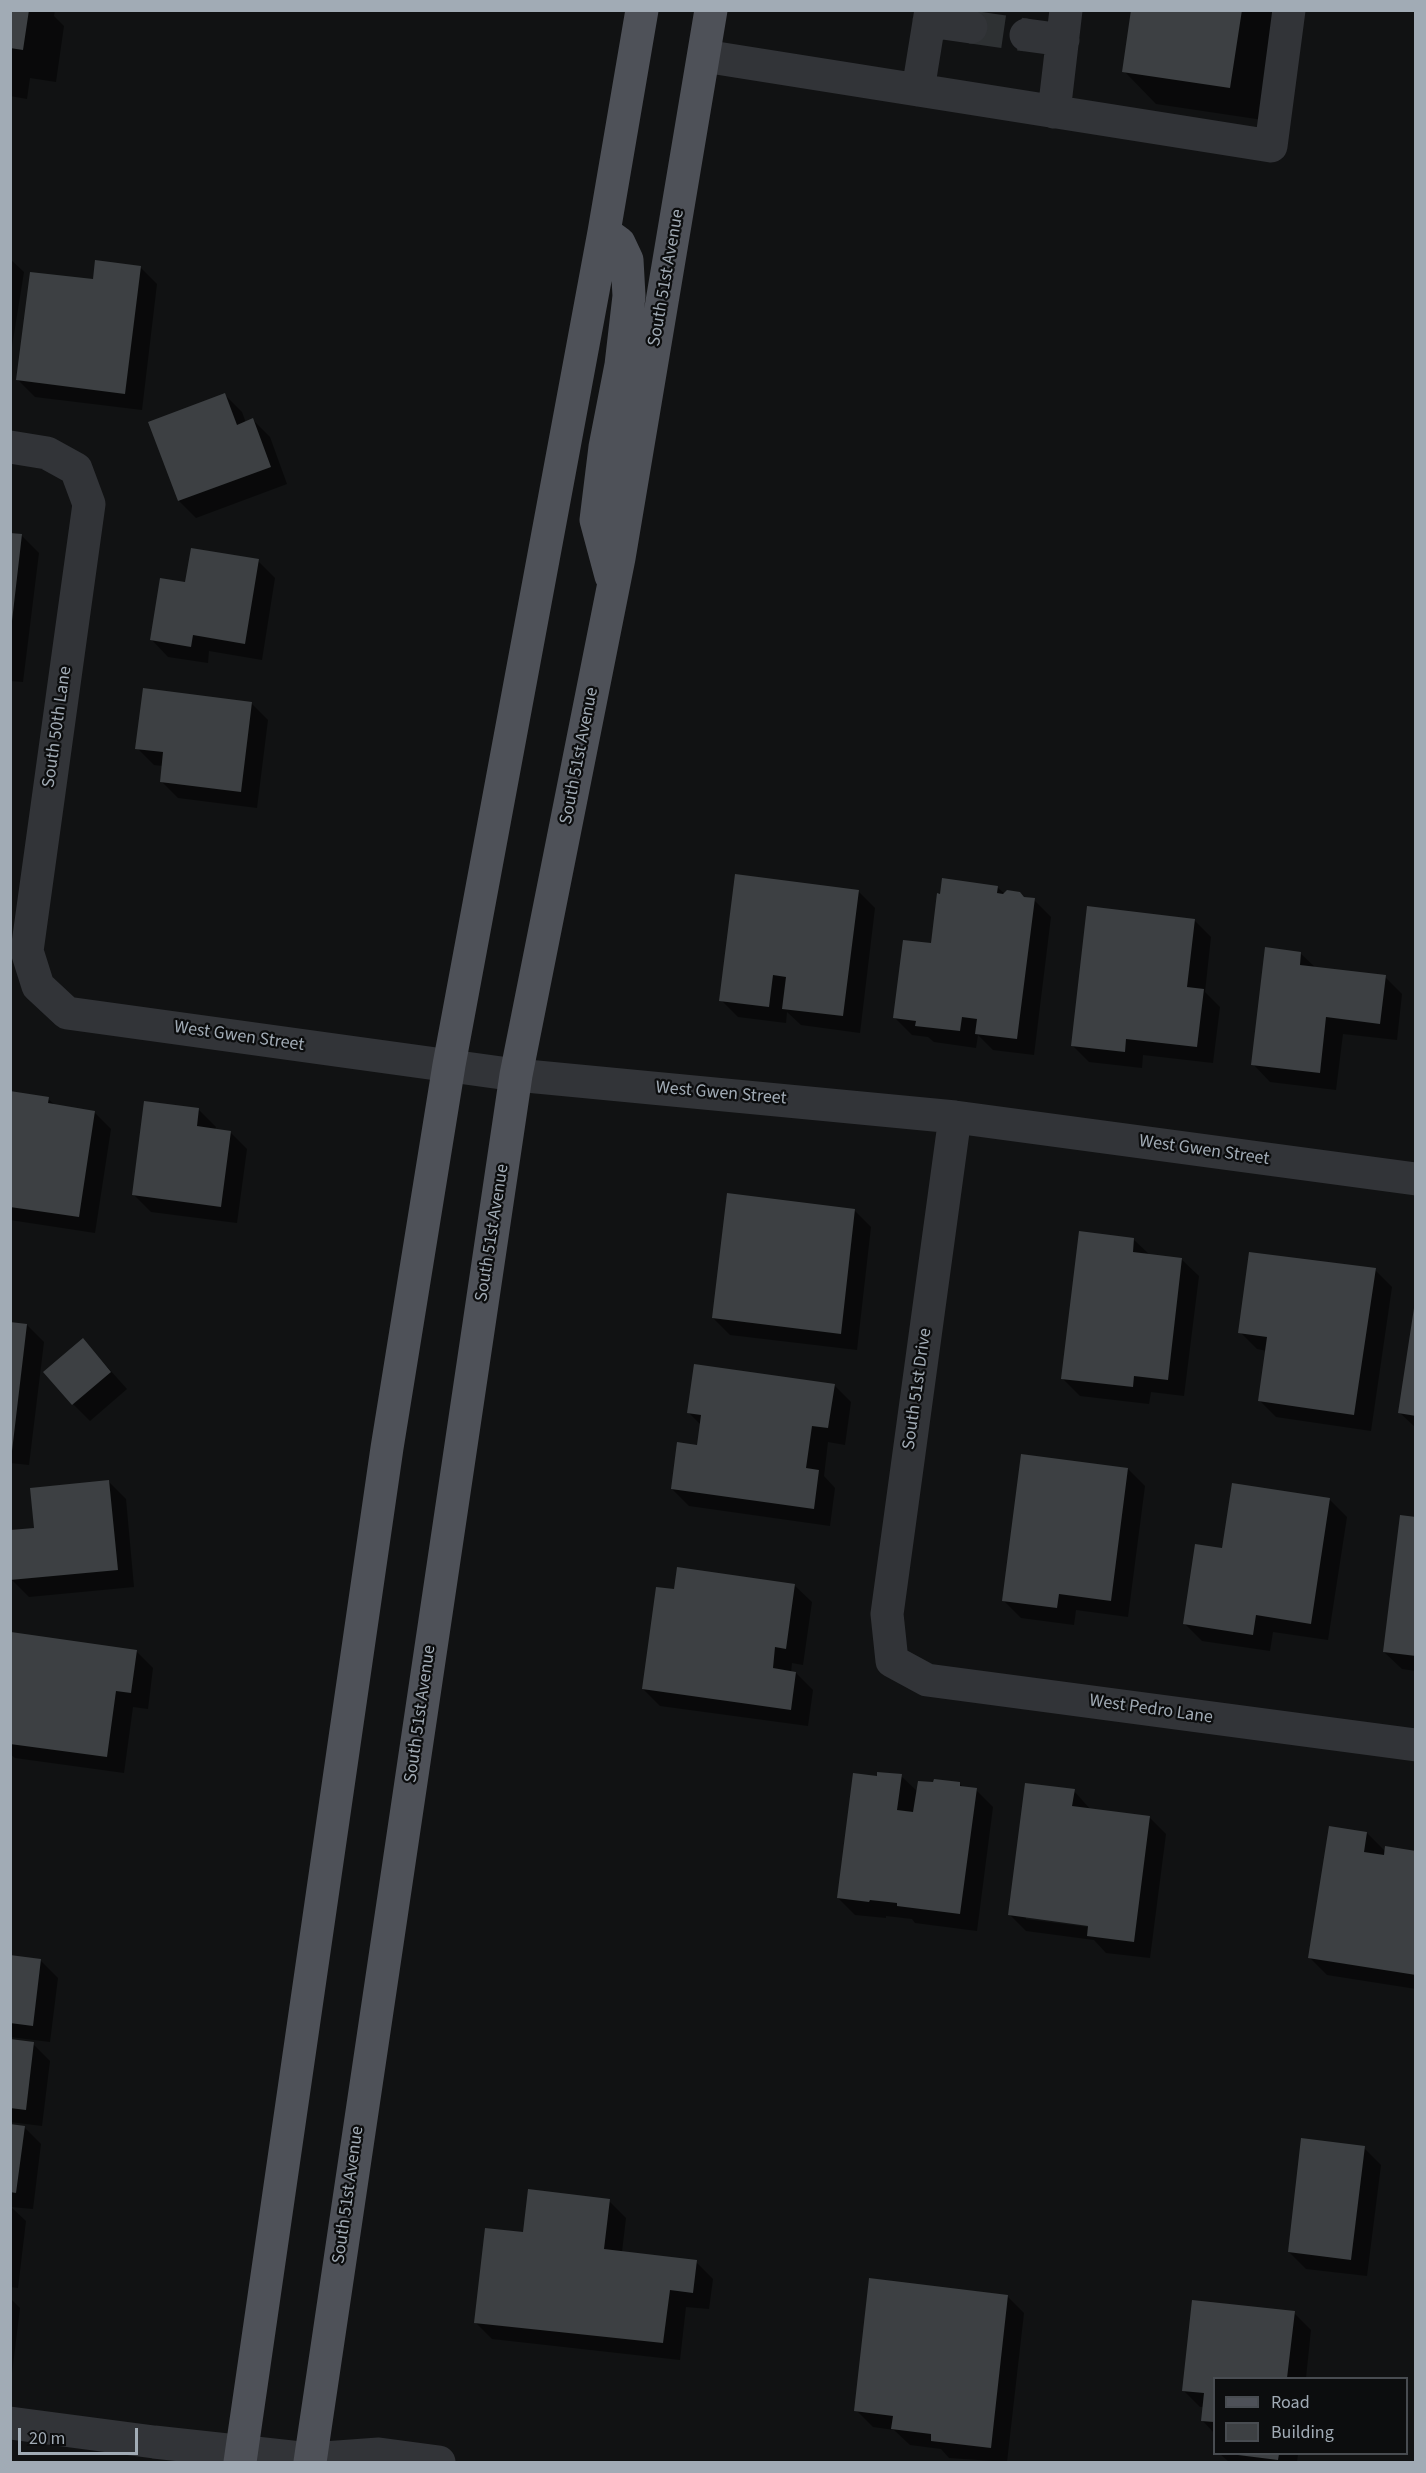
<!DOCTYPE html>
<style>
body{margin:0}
#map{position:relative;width:1426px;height:2473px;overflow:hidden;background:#111213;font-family:"Source Sans 3",sans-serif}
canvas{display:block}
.frame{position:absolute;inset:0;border:12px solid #a1abb5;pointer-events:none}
.legend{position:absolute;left:1213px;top:2377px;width:195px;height:78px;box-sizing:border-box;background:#0c0d0e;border:2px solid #484c51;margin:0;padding:8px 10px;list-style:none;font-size:18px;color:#a1abb5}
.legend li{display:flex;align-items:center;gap:12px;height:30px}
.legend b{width:30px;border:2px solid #484c51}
.scale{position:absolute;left:18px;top:2428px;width:120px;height:27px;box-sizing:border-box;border:3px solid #a1abb5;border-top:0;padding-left:8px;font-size:18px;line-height:21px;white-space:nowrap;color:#a1abb5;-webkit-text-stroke:4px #0c0d0e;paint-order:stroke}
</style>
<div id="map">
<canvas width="1426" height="2473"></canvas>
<div class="frame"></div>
<ul class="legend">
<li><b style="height:8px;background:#4e5158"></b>Road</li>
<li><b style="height:16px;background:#3d4043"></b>Building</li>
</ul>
<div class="scale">20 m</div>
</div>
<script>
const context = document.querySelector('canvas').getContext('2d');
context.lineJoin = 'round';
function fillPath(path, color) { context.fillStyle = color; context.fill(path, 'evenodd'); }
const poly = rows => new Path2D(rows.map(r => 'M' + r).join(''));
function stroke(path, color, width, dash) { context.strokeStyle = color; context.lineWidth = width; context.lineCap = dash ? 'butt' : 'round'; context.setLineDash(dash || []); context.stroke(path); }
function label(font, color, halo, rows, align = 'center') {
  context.font = font + ' "Source Sans 3",sans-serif'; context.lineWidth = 4.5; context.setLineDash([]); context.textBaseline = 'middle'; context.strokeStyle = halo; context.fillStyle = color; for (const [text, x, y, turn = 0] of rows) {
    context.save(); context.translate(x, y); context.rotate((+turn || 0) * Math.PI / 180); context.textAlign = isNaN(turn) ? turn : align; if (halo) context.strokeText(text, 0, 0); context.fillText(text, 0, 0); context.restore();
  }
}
fillPath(poly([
 [10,10,55,10,54,16,64,26,56,82,30,78,27,99,10,96],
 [1133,10,1279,10,1263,120,1156,104,1124,71],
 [10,259,24,272,10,359],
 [140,267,157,284,142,410,35,397,18,380,94,281],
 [225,395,242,412,246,423,253,420,270,437,287,484,196,518,179,501],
 [10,534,22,536,39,553,23,682,10,681],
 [258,561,275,578,262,660,209,651,208,663,168,657,151,639,186,584],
 [251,703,268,720,257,808,178,798,161,781,163,766,154,765,137,748],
 [997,887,1005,894,1034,900,1051,917,1034,1055,993,1050,978,1035,976,1048,934,1042,928,1037,912,1035,895,1018,932,945],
 [858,891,875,908,860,1033,801,1025,787,1012,786,1023,738,1017,721,1000],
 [1194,920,1211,937,1205,992,1220,1007,1213,1063,1143,1055,1142,1068,1089,1062,1072,1045],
 [1300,953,1316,968,1385,977,1402,994,1397,1040,1343,1034,1336,1090,1270,1082,1253,1064],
 [10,1093,48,1099,56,1106,94,1112,111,1129,95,1233,10,1220],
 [199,1110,216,1127,215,1130,230,1132,247,1149,237,1223,151,1212,134,1195],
 [854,1210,871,1227,857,1350,730,1335,713,1318],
 [1133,1239,1150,1255,1181,1259,1199,1276,1184,1396,1151,1392,1149,1404,1080,1396,1063,1379],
 [1375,1270,1392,1287,1371,1431,1276,1417,1259,1400,1267,1351,1257,1349,1240,1332],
 [1416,1309,1416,1428,1400,1413],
 [10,1323,27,1325,44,1342,29,1465,10,1463],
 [83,1340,127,1389,90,1421,73,1404],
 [834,1385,851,1402,845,1445,828,1442,824,1476,835,1488,830,1526,689,1506,672,1489,698,1447,701,1425,689,1413],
 [1128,1469,1145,1486,1128,1617,1076,1610,1074,1625,1021,1618,1004,1601],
 [109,1482,126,1499,134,1587,29,1597,12,1580,36,1530],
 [1330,1500,1347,1517,1328,1640,1273,1632,1270,1651,1202,1641,1185,1624,1224,1550],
 [1416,1519,1416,1671,1402,1669,1384,1652],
 [794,1585,812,1602,803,1665,792,1663,791,1673,796,1673,813,1690,808,1726,660,1706,643,1689,676,1591],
 [12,1634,136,1651,153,1668,148,1709,133,1707,124,1773,15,1758,10,1754],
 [901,1776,918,1792,959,1783,964,1788,976,1790,993,1807,977,1931,915,1923,912,1919,886,1916,886,1918,855,1915,838,1898,878,1778],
 [1074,1791,1091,1810,1149,1817,1166,1834,1150,1958,1106,1953,1094,1940,1026,1931,1009,1914],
 [1026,1916,1096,1925,1096,1928,1026,1919],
 [1367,1833,1386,1852,1416,1852,1416,1989,1327,1975,1310,1958],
 [10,1957,41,1961,58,1978,50,2042,10,2037],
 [10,2041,33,2044,50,2061,42,2126,10,2122],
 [10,2126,24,2127,41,2144,33,2209,11,2207,26,2221,18,2288,10,2287],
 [1364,2148,1381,2165,1367,2276,1306,2269,1289,2252],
 [609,2201,626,2218,622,2252,696,2262,713,2279,709,2309,686,2307,680,2360,492,2339,475,2322,524,2234],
 [1007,2296,1024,2313,1007,2462,949,2458,941,2449,910,2445,894,2430,873,2427,856,2410],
 [10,2298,20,2308,12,2373,10,2372],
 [1294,2313,1311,2330,1306,2378,1214,2378,1214,2433,1202,2420,1204,2407,1200,2407,1183,2390],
 [1220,2454,1298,2454,1297,2462,1229,2462]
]), '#0007');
fillPath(poly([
 [10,10,29,10,23,50,10,48],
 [1131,10,1242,10,1230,88,1122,72],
 [95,260,141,266,125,394,16,380,30,272,93,279],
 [225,393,237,425,253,418,271,467,178,501,148,422],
 [10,533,22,534,12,621,10,621],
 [191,548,259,559,245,644,193,635,191,647,150,640,160,578,185,582],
 [143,688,252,702,241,792,160,782,163,752,135,749],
 [735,874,859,890,843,1016,782,1009,786,977,773,975,769,1007,719,1001],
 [942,878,998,886,997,893,1003,894,1007,890,1020,892,1024,897,1035,898,1017,1039,975,1034,977,1019,962,1017,960,1031,915,1026,916,1021,893,1018,903,940,931,943,937,893,940,894],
 [1087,906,1195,919,1187,987,1204,989,1197,1047,1126,1039,1125,1052,1071,1046],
 [1265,947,1301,952,1300,965,1386,975,1380,1024,1326,1017,1320,1073,1251,1065],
 [10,1091,49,1097,48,1103,95,1111,79,1217,10,1207],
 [144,1101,199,1108,197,1126,231,1131,221,1207,132,1195],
 [727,1193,855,1209,841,1334,712,1318],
 [1079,1231,1134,1238,1133,1252,1182,1258,1168,1380,1134,1376,1133,1387,1061,1379],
 [1249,1252,1376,1268,1354,1415,1258,1401,1267,1337,1238,1333],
 [1414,1308,1416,1308,1416,1416,1398,1413],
 [10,1322,27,1324,12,1451,10,1451],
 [83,1338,111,1372,72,1405,43,1372],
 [694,1364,835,1384,828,1428,812,1426,806,1468,819,1470,814,1509,671,1489,677,1442,697,1445,701,1415,687,1413],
 [1021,1454,1128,1468,1111,1601,1059,1594,1057,1608,1002,1601],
 [109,1480,118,1570,10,1580,10,1530,34,1528,30,1488],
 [1232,1483,1330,1498,1311,1624,1256,1615,1253,1635,1183,1624,1195,1544,1222,1548],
 [1400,1515,1416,1517,1416,1656,1383,1652],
 [677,1567,795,1584,786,1649,775,1647,773,1668,796,1672,791,1710,642,1689,656,1587,674,1589],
 [11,1632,137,1650,131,1693,116,1691,107,1757,10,1744],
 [877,1772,902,1774,897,1810,913,1812,918,1781,933,1782,934,1779,960,1782,960,1786,977,1788,960,1914,897,1906,897,1903,870,1900,869,1902,837,1898,853,1773,877,1776],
 [1025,1783,1075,1789,1072,1806,1150,1816,1134,1942,1087,1936,1088,1926,1008,1915],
 [1329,1826,1367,1832,1364,1852,1384,1855,1385,1846,1416,1851,1416,1975,1308,1958],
 [10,1955,41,1959,33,2026,10,2023],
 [10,2039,34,2042,26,2110,10,2108],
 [10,2124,25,2126,16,2193,10,2192],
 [1301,2138,1365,2146,1351,2260,1288,2252],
 [528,2189,610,2199,604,2249,697,2260,693,2293,670,2290,663,2343,474,2323,485,2228,523,2232],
 [869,2278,1008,2295,991,2448,931,2441,931,2434,891,2429,893,2416,854,2411],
 [1192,2300,1295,2311,1287,2378,1214,2378,1214,2422,1201,2421,1204,2393,1182,2391],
 [1230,2454,1279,2454,1278,2460]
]), '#3d4043');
stroke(poly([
 [971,27,1026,35]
]), '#2e3133', 33, [33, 16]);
stroke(poly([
 [929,21,971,27],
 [1026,35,1063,40],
 [704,56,1271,146,1289,10],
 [918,90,931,10],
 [1054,112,1066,10],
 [10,447,47,453,76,469,89,504,27,951,38,986,67,1013,516,1075,955,1117,1416,1179],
 [955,1117,887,1614,892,1661,927,1680,1416,1745],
 [10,2423,154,2442,310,2459,379,2454,439,2462]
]), '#323438', 33);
stroke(poly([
 [604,232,619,243,627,260,629,296,621,365,605,447,596,520,611,576],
 [240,2462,387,1448,449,1065,604,232,642,10],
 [310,2462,516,1075,619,558,711,10]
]), '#4e5158', 33);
label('18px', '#a1abb5', '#0c0d0e', [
 ["South 51st Avenue",667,278,-80],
 ["South 50th Lane",58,727,-82],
 ["South 51st Avenue",580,756,-79],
 ["West Gwen Street",239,1037,8],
 ["West Gwen Street",721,1094,5],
 ["West Gwen Street",1204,1151,8],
 ["South 51st Avenue",493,1233,-81],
 ["South 51st Drive",918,1389,-82],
 ["West Pedro Lane",1151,1710,8],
 ["South 51st Avenue",421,1714,-82],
 ["South 51st Avenue",349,2195,-82]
]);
</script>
